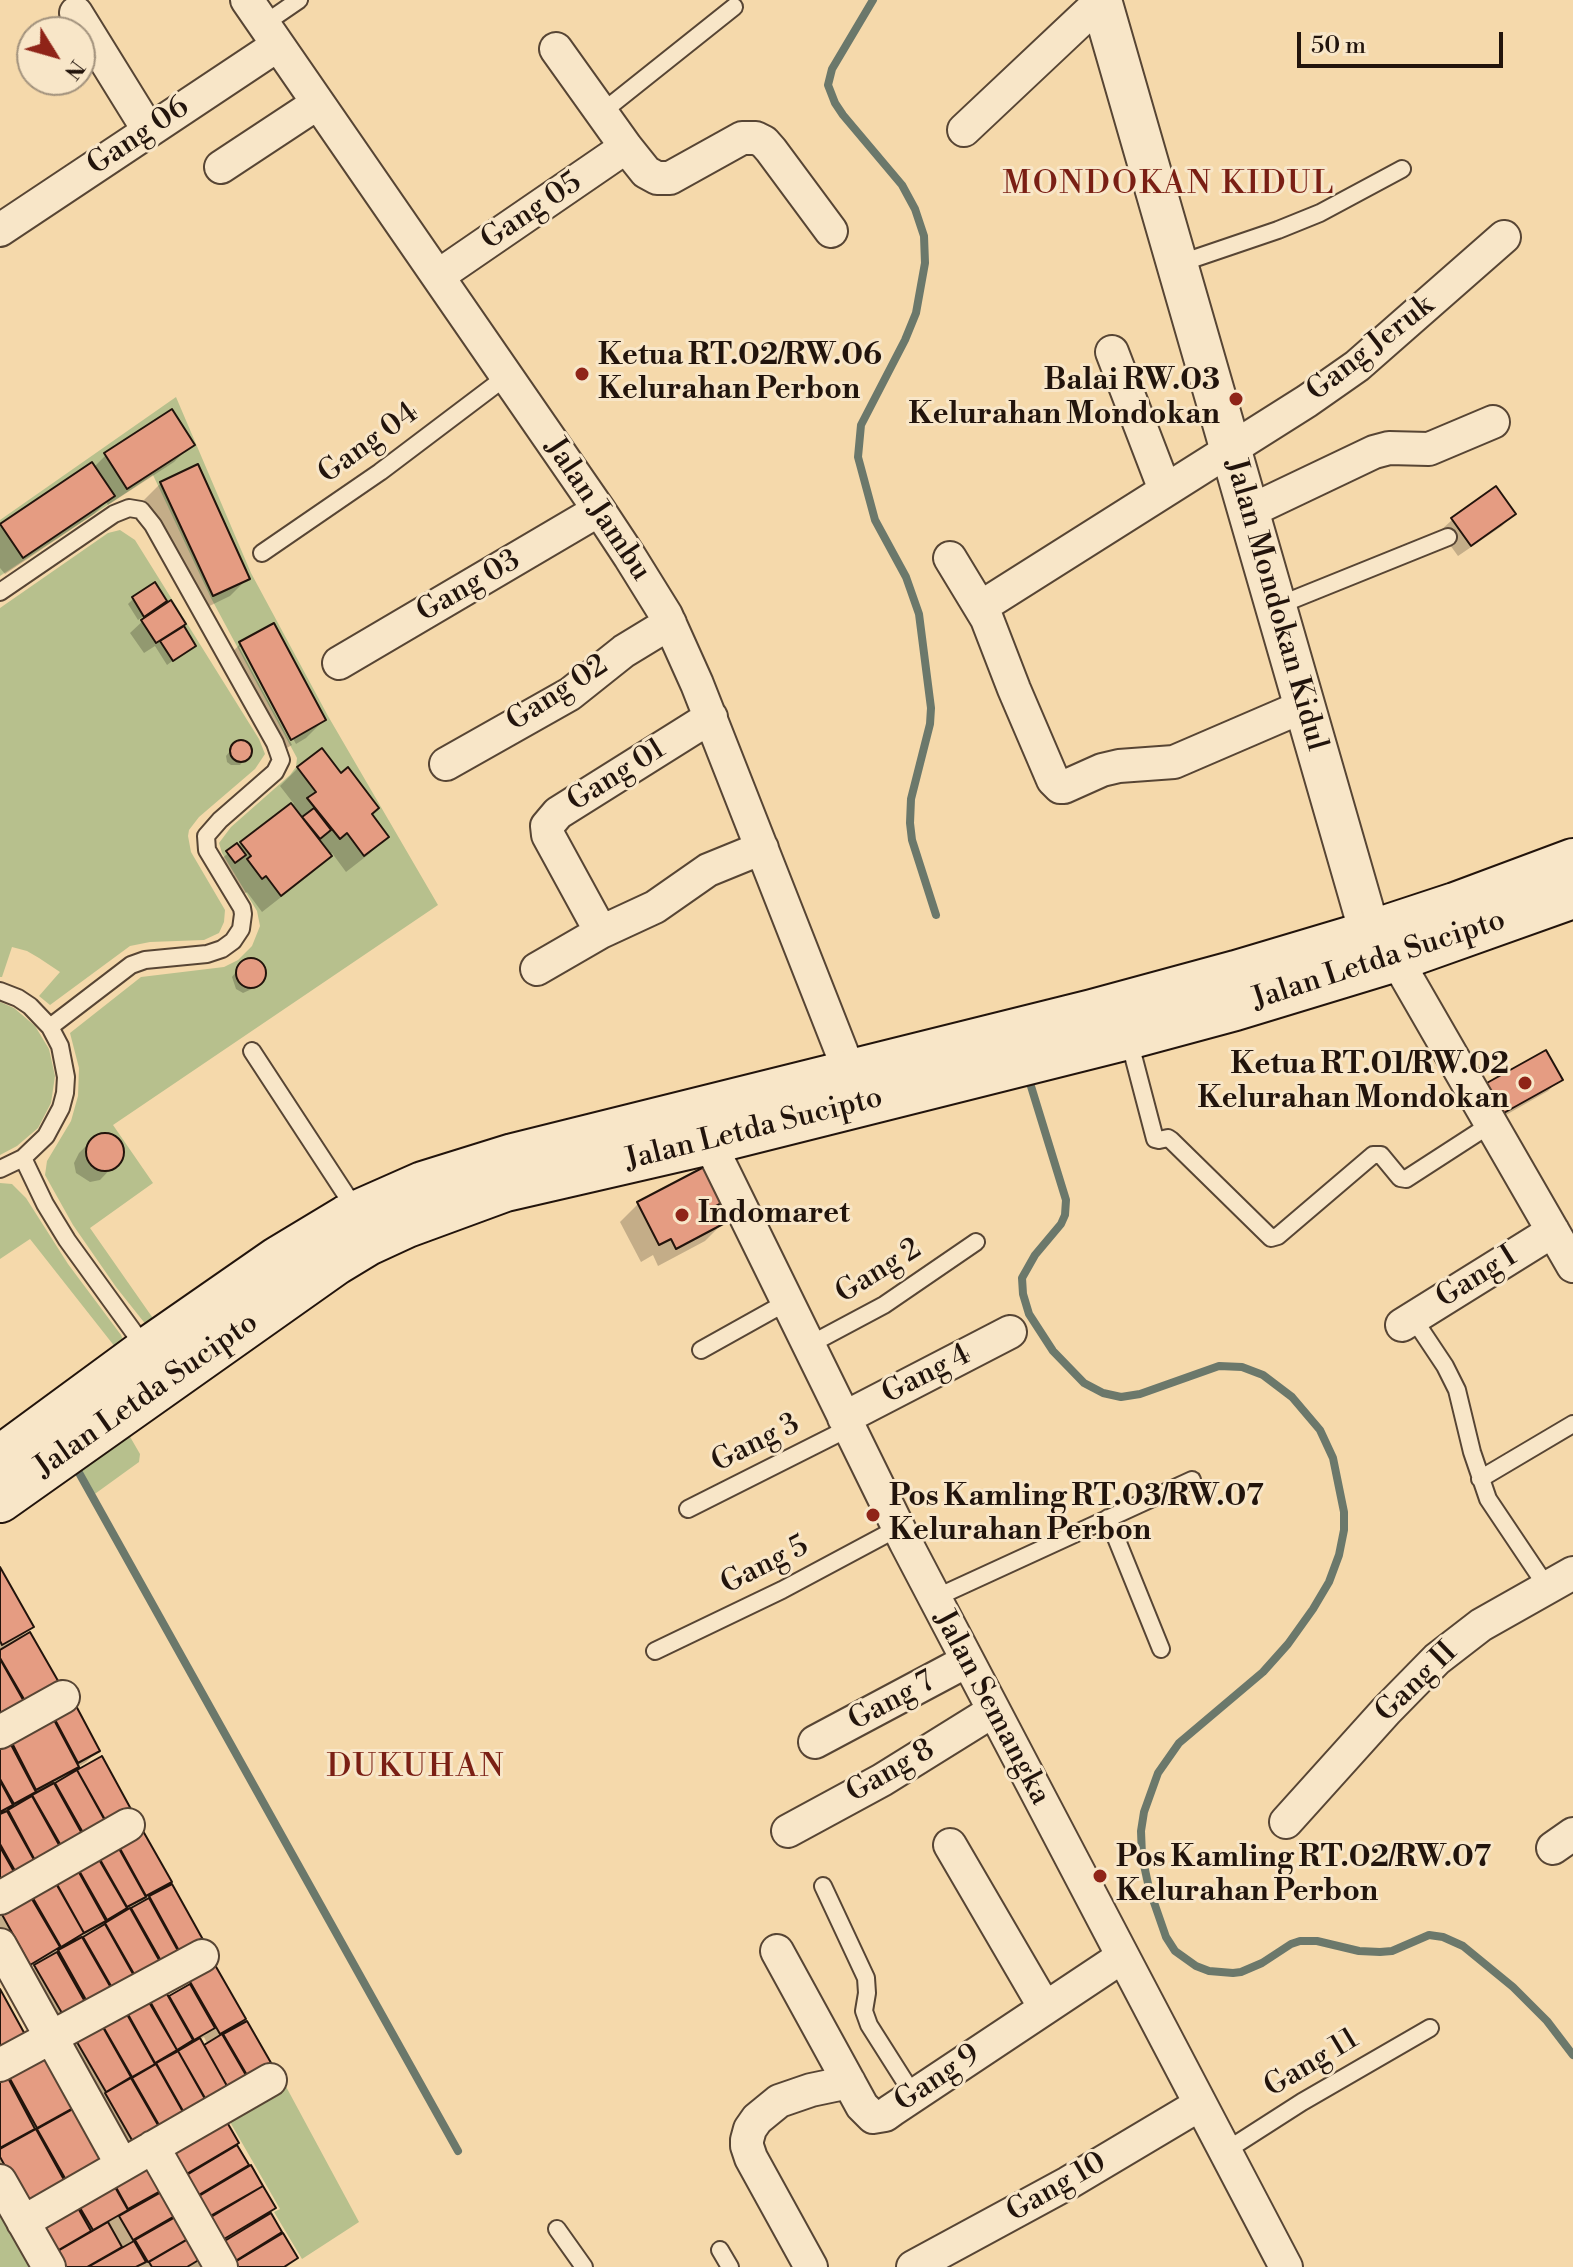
<!DOCTYPE html>
<style>
body{margin:0}
#map{position:relative;width:1573px;height:2267px;overflow:hidden;background:#f5d9ab;font-family:"Libre Bodoni",serif}
canvas{display:block}
.north{position:absolute;left:16px;top:16px;width:80px;height:80px;box-sizing:border-box;background:#f8e6c8;border:2px solid #a2927d;border-radius:50%;rotate:127deg;font-size:22px;font-weight:700;line-height:32px;text-align:center;color:#22140c}
.north::after{content:'';display:block;margin:auto;width:28px;height:36px;background:#8f2418;clip-path:polygon(50% 0,100% 100%,50% 72%,0 100%)}
.scale{position:absolute;left:1297px;top:32px;width:206px;height:36px;box-sizing:border-box;border:4px solid #22140c;border-top:0;padding-left:10px;font-size:24px;line-height:28px;white-space:nowrap;color:#22140c;-webkit-text-stroke:6px #f8e6c8;paint-order:stroke}
</style>
<div id="map">
<canvas width="1573" height="2267"></canvas>
<div class="north">N</div>
<div class="scale">50 m</div>
</div>
<script>
const context = document.querySelector('canvas').getContext('2d');
context.lineJoin = 'round';
function fillPath(path, color) { context.fillStyle = color; context.fill(path, 'evenodd'); }
const poly = rows => new Path2D(rows.map(r => 'M' + r).join(''));
function stroke(path, color, width, dash) { context.strokeStyle = color; context.lineWidth = width; context.lineCap = dash ? 'butt' : 'round'; context.setLineDash(dash || []); context.stroke(path); }
function label(font, color, halo, rows, align = 'center') {
  context.font = font + ' "Libre Bodoni",serif'; context.lineWidth = 6; context.setLineDash([]); context.textBaseline = 'middle'; context.strokeStyle = halo; context.fillStyle = color; for (const [text, x, y, turn = 0] of rows) {
    context.save(); context.translate(x, y); context.rotate((+turn || 0) * Math.PI / 180); context.textAlign = isNaN(turn) ? turn : align; if (halo) context.strokeText(text, 0, 0); context.fillText(text, 0, 0); context.restore();
  }
}
fillPath(poly([
 [176,397,251,573,328,716,438,905,113,1125,153,1183,90,1228,157,1324,147,1326,116,1287,73,1225,45,1175,47,1161,71,1121,78,1096,79,1068,70,1033,141,977,224,967,238,960,252,946,260,926,257,911,222,853,219,843,231,827,290,775,296,767,297,758,211,598,153,475,0,576,0,520],
 [120,530,135,540,259,739,265,754,255,769,199,817,189,830,188,836,191,852,225,910,224,922,219,933,204,940,150,942,130,946,50,1005,39,996,60,972,39,958,27,951,12,947,2,977,0,977,0,608,108,533],
 [0,1002,14,1008,35,1026,49,1049,55,1076,51,1103,38,1128,17,1146,0,1155],
 [0,1183,12,1184,26,1198,68,1264,121,1335,124,1342,119,1352,30,1239,0,1259],
 [129,1435,140,1454,139,1462,92,1496,78,1471],
 [283,2081,359,2222,302,2259,274,2212,280,2209,226,2115],
 [0,2203,36,2267,0,2267]
]), '#b7c08d');
fillPath(poly([
 [192,444,174,462,108,505,106,502,94,514,5,574,0,568,0,527,91,465,93,468,106,455],
 [161,483,248,578,230,596,195,613,143,501],
 [1496,489,1513,514,1502,526,1458,556,1440,531,1452,520],
 [133,599,165,601,155,610,181,626,194,645,167,665,155,646,144,653,130,633,147,617,145,615,138,620,128,604],
 [273,626,324,720,306,738,296,744,244,647,239,647,292,745,273,756,223,662,240,644],
 [244,743,248,746,250,754,240,765,231,765,227,762,226,756,235,745],
 [298,768,370,815,387,837,369,854,346,872,332,853,312,873,262,912,247,892,243,895,230,879,234,875,222,858,294,804,280,786],
 [255,961,262,966,264,974,261,982,254,988,243,993,236,989,232,977,242,964],
 [1560,1079,1548,1091,1490,1124,1475,1097],
 [102,1135,114,1138,121,1147,121,1158,100,1180,90,1182,76,1173,74,1163,79,1153,92,1140],
 [729,1198,716,1210,723,1223,705,1241,658,1266,653,1255,641,1262,620,1222,638,1204],
 [0,1571,31,1627,18,1640,59,1686,0,1724],
 [53,1716,98,1751,86,1762,73,1770,66,1779,101,1759,130,1811,0,1890,0,1746],
 [142,1833,169,1881,158,1892,203,1944,53,2030,24,1978,36,1966,18,1975,0,1943,0,1913],
 [191,1982,243,2018,232,2030,260,2080,124,2157,64,2050,76,2039,162,1990,167,1999,180,1992],
 [204,2037,208,2045,203,2048,199,2040],
 [44,2059,103,2167,17,2220,0,2188,0,2084],
 [20,2094,40,2129,34,2132,15,2096],
 [235,2145,274,2208,269,2213,296,2258,287,2267,213,2267,162,2188,155,2194,164,2192,205,2267,39,2267,23,2238,147,2162]
]), '#0003');
stroke(poly([
 [873,0,832,69,828,85,835,103,843,115,902,185,915,209,924,236,925,263,916,313,905,340,861,425,858,457,875,520,906,577,919,614,931,708,930,724,911,799,910,823,912,840,936,915],
 [1030,1083,1066,1200,1065,1215,1061,1224,1035,1255,1022,1278,1023,1294,1029,1314,1053,1351,1084,1383,1103,1393,1121,1397,1140,1394,1219,1366,1242,1367,1263,1375,1292,1397,1320,1430,1333,1458,1344,1512,1344,1530,1339,1555,1329,1582,1313,1609,1288,1644,1263,1672,1179,1743,1158,1773,1144,1812,1141,1831,1142,1856,1149,1888,1166,1937,1175,1951,1196,1966,1209,1971,1233,1973,1241,1972,1262,1963,1291,1944,1300,1941,1317,1941,1359,1951,1380,1952,1392,1951,1429,1935,1443,1937,1463,1946,1513,1987,1547,2021,1573,2055],
 [78,1471,458,2151]
]), '#6b786b', 8);
const building = poly([
 [172,409,195,445,127,489,104,453,172,409],
 [92,462,115,496,23,558,0,524,92,462],
 [198,464,250,579,213,596,160,482,198,464],
 [1496,486,1516,514,1471,546,1451,518,1496,486],
 [155,582,167,601,144,617,132,597,155,582],
 [171,600,186,624,156,643,141,620,171,600],
 [274,623,326,720,291,740,239,642,274,623],
 [184,626,196,646,173,661,160,641,184,626],
 '230 751a11 11 0 1 1 22 0a11 11 0 1 1-22 0Z',
 [322,748,341,773,348,767,379,808,372,814,389,837,364,856,347,833,340,839,307,798,316,792,297,767,322,748],
 [291,803,332,856,281,896,266,876,262,879,247,859,251,856,240,842,291,803],
 [314,808,331,830,320,839,302,817,314,808],
 [237,843,246,855,235,863,226,851,237,843],
 '236 973a15 15 0 1 1 30 0a15 15 0 1 1-30 0Z',
 [1546,1050,1563,1080,1502,1114,1485,1084,1546,1050],
 '86 1152a19 19 0 1 1 38 0a19 19 0 1 1-38 0Z',
 [702,1168,716,1170,731,1198,716,1206,725,1223,676,1249,671,1239,659,1245,637,1202,702,1168],
 [0,1567,34,1627,2,1645,0,1641,0,1567],
 [30,1632,61,1686,28,1706,0,1658,0,1650,30,1632],
 [0,1659,26,1705,0,1720,0,1659],
 [74,1702,100,1751,78,1763,52,1714,74,1702],
 [53,1718,79,1767,36,1790,11,1741,53,1718],
 [8,1739,36,1792,14,1804,0,1779,0,1743,8,1739],
 [102,1756,132,1811,108,1825,77,1770,102,1756],
 [77,1770,108,1826,86,1838,55,1783,77,1770],
 [0,1781,13,1805,0,1812,0,1781],
 [54,1783,85,1839,64,1851,32,1795,54,1783],
 [32,1796,63,1852,38,1866,8,1810,32,1796],
 [7,1811,38,1867,19,1878,0,1844,0,1814,7,1811],
 [143,1831,172,1882,146,1896,118,1845,143,1831],
 [117,1845,146,1897,127,1907,98,1856,117,1845],
 [0,1847,17,1877,0,1887,0,1847],
 [97,1856,127,1908,107,1920,77,1867,97,1856],
 [76,1867,106,1921,84,1933,54,1880,76,1867],
 [54,1879,84,1933,61,1947,30,1893,54,1879],
 [172,1884,206,1945,183,1958,149,1896,172,1884],
 [29,1894,60,1947,30,1965,0,1911,29,1894],
 [149,1898,182,1958,165,1968,131,1908,149,1898],
 [130,1908,163,1967,138,1981,105,1923,130,1908],
 [105,1924,137,1981,115,1993,83,1937,105,1924],
 [82,1937,114,1993,90,2007,58,1950,82,1937],
 [57,1952,88,2007,66,2020,34,1965,57,1952],
 [215,1965,246,2019,220,2034,189,1980,215,1965],
 [190,1984,215,2028,194,2040,169,1996,190,1984],
 [163,1987,193,2040,177,2050,147,1996,163,1987],
 [0,1989,27,2038,0,2053,0,1989],
 [146,1997,177,2050,155,2063,125,2009,146,1997],
 [124,2009,155,2064,132,2077,101,2023,124,2009],
 [247,2021,274,2068,251,2082,223,2034,247,2021],
 [100,2022,131,2077,106,2092,74,2037,100,2022],
 [222,2034,250,2082,231,2093,204,2045,222,2034],
 [200,2038,231,2093,209,2105,178,2051,200,2038],
 [178,2051,209,2106,187,2118,156,2063,178,2051],
 [44,2057,73,2108,37,2128,9,2077,44,2057],
 [156,2064,187,2119,163,2132,132,2078,156,2064],
 [8,2078,35,2129,0,2148,0,2082,8,2078],
 [131,2078,162,2132,136,2147,105,2093,131,2078],
 [73,2109,105,2167,70,2187,37,2129,73,2109],
 [224,2117,239,2143,178,2179,163,2154,224,2117],
 [36,2129,68,2187,29,2209,0,2157,0,2149,36,2129],
 [237,2145,249,2165,192,2199,180,2179,237,2145],
 [148,2159,164,2189,128,2209,112,2180,148,2159],
 [251,2165,263,2186,205,2219,194,2199,251,2165],
 [111,2180,128,2210,93,2230,76,2201,111,2180],
 [263,2186,276,2208,219,2242,206,2220,263,2186],
 [165,2190,178,2214,133,2240,119,2216,165,2190],
 [74,2201,91,2231,50,2255,33,2225,74,2201],
 [271,2213,282,2232,229,2265,218,2245,271,2213],
 [179,2215,191,2237,148,2262,135,2240,179,2215],
 [108,2222,122,2247,87,2267,57,2267,51,2255,108,2222],
 [283,2233,298,2258,284,2267,231,2267,230,2265,283,2233],
 [190,2238,202,2258,187,2267,152,2267,149,2262,190,2238],
 [134,2241,146,2262,136,2267,88,2267,134,2241]
]);
fillPath(building, '#e59c82');
stroke(building, '#22140c', 2);
const service = poly([
 [264,24,299,0],
 [601,113,734,7],
 [1178,264,1278,230,1320,213,1402,169],
 [262,553,380,472,507,376],
 [0,592,114,514,129,508,141,510,153,525,275,743,281,760,275,772,220,820,206,836,207,850,242,908,243,914,241,929,233,941,222,949,207,954,145,960,131,965,50,1027],
 [1277,606,1448,537],
 [0,991,18,998,30,1006,50,1027,60,1046,66,1077,65,1093,61,1108,46,1136,23,1158,0,1169],
 [1129,1040,1155,1139,1159,1140,1168,1138,1171,1140,1271,1238,1278,1236,1373,1155,1381,1155,1400,1178,1406,1179,1491,1124],
 [252,1051,356,1210],
 [23,1158,45,1204,67,1240,146,1349],
 [1413,1318,1445,1366,1457,1390,1472,1452,1488,1499,1547,1587],
 [809,1345,884,1305,976,1242],
 [701,1350,787,1302],
 [1480,1479,1573,1424],
 [688,1509,849,1428],
 [1108,1518,1161,1649],
 [935,1598,1192,1480],
 [655,1651,782,1590,898,1528],
 [823,1886,866,1978,867,1993,864,2011,869,2025,914,2096],
 [1224,2152,1302,2102,1430,2028],
 [557,2229,584,2267],
 [720,2250,730,2267]
]);
const minor = poly([
 [247,0,599,510,630,557,666,615,697,684,850,1073],
 [76,13,149,131],
 [556,49,626,147,646,172,657,178,670,178,742,138,756,138,764,142,771,150,831,231],
 [964,130,1101,1],
 [221,167,318,103],
 [0,230,278,45],
 [438,276,626,147],
 [1112,352,1165,490],
 [1248,512,1374,452,1389,448,1429,449,1493,422],
 [950,558,987,619,1014,689,1053,780,1060,787,1064,787,1102,770,1119,766,1174,762,1304,706],
 [981,607,1307,401,1357,366,1504,237],
 [339,663,599,510],
 [446,764,570,694,624,651,670,623],
 [601,932,548,835,547,826,558,813,711,717],
 [1396,959,1573,1266],
 [537,969,601,932,655,907,708,870,762,848],
 [709,1142,906,1543,1286,2267],
 [1402,1325,1553,1231],
 [844,1418,1010,1332],
 [0,1732,63,1697],
 [815,1742,967,1661],
 [1286,1822,1386,1711,1437,1659,1481,1625,1573,1573],
 [788,1831,882,1780,993,1711],
 [950,1845,1045,2008],
 [1553,1848,1573,1834],
 [0,1898,128,1825],
 [0,1945,122,2165],
 [777,1951,862,2106,873,2117,885,2115,892,2110,1122,1957],
 [0,2065,202,1956],
 [153,2147,221,2267],
 [0,2181,49,2267],
 [23,2222,270,2080],
 [811,2267,751,2158,747,2146,747,2140,750,2129,757,2119,779,2101,811,2090,849,2082],
 [913,2267,1068,2183,1199,2105]
]);
const tertiary = poly([
 [1101,0,1370,933]
]);
const secondary = poly([
 [0,1458,147,1350,278,1259,346,1218,423,1184,513,1156,1092,1012,1236,973,1370,933,1455,905,1573,861],
 [0,1500,335,1263,368,1243,407,1225,505,1189,709,1142,1128,1037,1235,1008,1396,959,1573,896]
]);
stroke(service, '#574534', 20);
stroke(minor, '#574534', 36);
stroke(tertiary, '#574534', 44);
stroke(secondary, '#22140c', 48);
stroke(service, '#f8e6c8', 16);
stroke(minor, '#f8e6c8', 32);
stroke(tertiary, '#f8e6c8', 40);
stroke(secondary, '#f8e6c8', 44);
for (const [x, y, r, color] of [
 [582,374,8,"#8f2418"],
 [1236,399,8,"#8f2418"],
 [1525,1083,8,"#8f2418"],
 [682,1215,8,"#8f2418"],
 [873,1515,8,"#8f2418"],
 [1100,1876,8,"#8f2418"]
]) { const dot = new Path2D(); dot.arc(x, y, r, 0, 2 * Math.PI); context.fillStyle = color; context.fill(dot); stroke(dot, '#f8e6c8', 3); }
label('30px', '#22140c', '#f8e6c8', [
 ["Gang 06",139,137,-34],
 ["Gang 05",532,212,-34],
 ["Gang Jeruk",1371,349,-38],
 ["Gang 04",369,444,-36],
 ["Jalan Jambu",597,510,56],
 ["Gang 03",469,587,-30],
 ["Jalan Mondokan Kidul",1275,605,74],
 ["Gang 02",558,694,-33],
 ["Gang 01",617,776,-32],
 ["Jalan Letda Sucipto",1379,961,-18],
 ["Jalan Letda Sucipto",754,1130,-14],
 ["Gang 2",879,1272,-32],
 ["Gang I",1477,1278,-32],
 ["Gang 4",927,1375,-27],
 ["Jalan Letda Sucipto",147,1396,-35],
 ["Gang 3",756,1444,-27],
 ["Gang 5",765,1566,-27],
 ["Gang II",1417,1683,-44],
 ["Gang 7",892,1702,-28],
 ["Jalan Semangka",991,1708,62],
 ["Gang 8",891,1772,-30],
 ["Gang 11",1312,2064,-31],
 ["Gang 9",938,2079,-34],
 ["Gang 10",1057,2188,-30]
]);
label('bold 30px', '#22140c', '#f8e6c8', [
 ["Ketua RT.02/RW.06",598,357],
 ["Kelurahan Perbon",598,391],
 ["Balai RW.03",1220,382,"right"],
 ["Kelurahan Mondokan",1220,416,"right"],
 ["Ketua RT.01/RW.02",1509,1066,"right"],
 ["Kelurahan Mondokan",1509,1100,"right"],
 ["Indomaret",698,1215],
 ["Pos Kamling RT.03/RW.07",889,1498],
 ["Kelurahan Perbon",889,1532],
 ["Pos Kamling RT.02/RW.07",1116,1859],
 ["Kelurahan Perbon",1116,1893]
], 'left');
context.letterSpacing = '2px';
label('32px', '#7a1f14', '#f8e6c8', [
 ["MONDOKAN KIDUL",1169,185],
 ["DUKUHAN",416,1768]
]);
context.letterSpacing = '0px';
</script>
